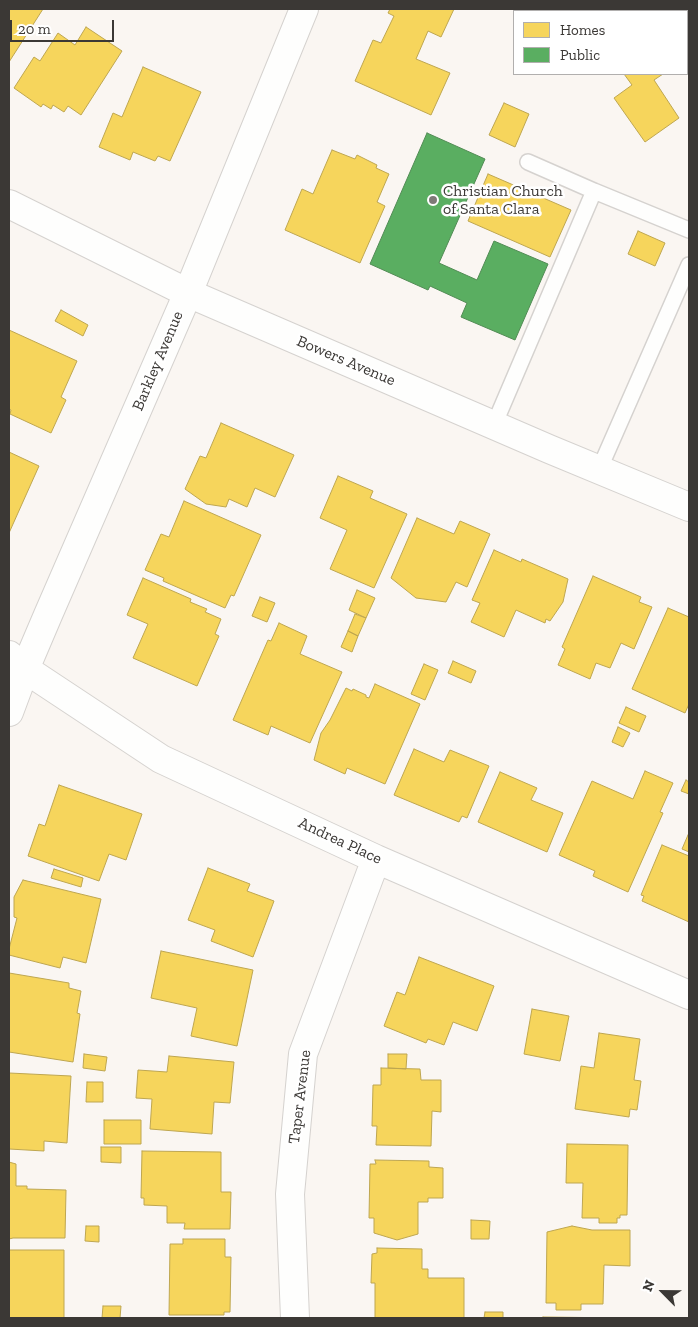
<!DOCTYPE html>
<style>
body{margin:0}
#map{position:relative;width:698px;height:1327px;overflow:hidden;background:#faf6f2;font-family:"Zilla Slab",serif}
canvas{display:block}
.frame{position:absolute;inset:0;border:10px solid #3b3835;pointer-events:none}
.legend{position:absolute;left:513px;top:10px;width:175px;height:65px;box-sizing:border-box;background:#fff;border:1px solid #b1afae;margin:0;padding:6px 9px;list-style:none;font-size:15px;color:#3b3835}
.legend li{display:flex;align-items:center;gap:10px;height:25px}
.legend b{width:25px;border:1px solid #b1afae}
.north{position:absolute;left:638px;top:1267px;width:50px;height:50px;-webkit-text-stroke:4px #fff;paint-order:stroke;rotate:293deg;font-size:14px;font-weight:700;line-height:20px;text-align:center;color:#3b3835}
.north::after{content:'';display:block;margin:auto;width:18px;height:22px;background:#3b3835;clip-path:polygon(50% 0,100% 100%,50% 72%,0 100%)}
.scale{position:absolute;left:10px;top:20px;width:104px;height:22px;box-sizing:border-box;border:2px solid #3b3835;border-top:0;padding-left:6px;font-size:15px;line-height:18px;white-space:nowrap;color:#3b3835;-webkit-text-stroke:4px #fff;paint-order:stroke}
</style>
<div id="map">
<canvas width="698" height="1327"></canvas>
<div class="frame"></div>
<ul class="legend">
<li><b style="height:14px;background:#f6d55c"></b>Homes</li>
<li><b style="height:14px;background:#5aae61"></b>Public</li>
</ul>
<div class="north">N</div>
<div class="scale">20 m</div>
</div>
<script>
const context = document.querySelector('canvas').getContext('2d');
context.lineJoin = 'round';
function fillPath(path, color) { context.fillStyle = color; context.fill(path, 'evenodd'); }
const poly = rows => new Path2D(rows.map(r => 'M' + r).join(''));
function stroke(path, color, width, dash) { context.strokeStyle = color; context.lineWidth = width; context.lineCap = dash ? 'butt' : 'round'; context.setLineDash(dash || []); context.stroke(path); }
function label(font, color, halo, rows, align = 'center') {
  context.font = font + ' "Zilla Slab",serif'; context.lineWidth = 5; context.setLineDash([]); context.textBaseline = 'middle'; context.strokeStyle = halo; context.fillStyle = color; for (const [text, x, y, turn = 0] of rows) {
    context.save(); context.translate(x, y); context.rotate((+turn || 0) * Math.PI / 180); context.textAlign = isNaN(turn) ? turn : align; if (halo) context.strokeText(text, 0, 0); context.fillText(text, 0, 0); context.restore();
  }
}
const homes = poly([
 [9,9,43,9,9,62,9,9],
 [390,9,454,9,441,37,428,31,416,59,450,73,431,115,355,81,373,40,381,43,394,16,388,13,390,9],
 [622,9,644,9,646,11,619,11,622,9],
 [86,27,122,51,81,115,68,106,64,112,53,105,51,109,43,104,41,107,14,88,34,57,40,61,58,33,75,45,86,27],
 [143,67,201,92,170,161,158,156,155,161,133,152,130,160,99,147,113,113,122,117,143,67],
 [624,74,663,74,654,80,679,118,645,142,614,98,632,85,624,74],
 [504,103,529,114,515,147,489,135,504,103],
 [332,150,355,159,357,155,377,165,376,168,389,174,377,202,385,206,360,263,285,230,302,189,313,194,332,150],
 [488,174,571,210,550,257,468,221,488,174],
 [638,231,665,243,655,266,628,254,638,231],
 [61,310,88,325,83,336,55,321,61,310],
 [9,330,77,361,61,397,66,400,51,433,10,414,11,410,9,409,9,330],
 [221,423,294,455,275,497,255,488,247,507,229,499,226,507,206,504,185,489,200,456,206,458,221,423],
 [9,452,39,466,9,533,9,452],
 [338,476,373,491,370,498,407,514,374,588,330,569,347,530,320,518,338,476],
 [184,501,261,535,234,596,231,595,225,608,163,581,164,578,145,570,161,534,169,537,184,501],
 [417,518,454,534,460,521,490,534,467,587,456,582,446,602,416,598,391,578,417,518],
 [494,550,521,562,522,559,568,579,563,602,550,621,546,619,545,623,516,610,504,637,471,622,480,603,472,600,494,550],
 [593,576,641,597,639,602,652,607,634,649,621,643,610,668,596,663,590,679,558,665,565,649,562,647,593,576],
 [143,578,191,599,190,602,207,609,205,612,221,619,215,634,219,636,197,686,133,658,148,624,127,615,143,578],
 [357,590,375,598,366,618,349,610,357,590],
 [260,597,275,603,267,622,252,616,260,597],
 [668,608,689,617,689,704,685,713,632,689,668,608],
 [355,614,366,618,358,636,348,631,355,614],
 [279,623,307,636,300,654,342,672,310,743,271,726,268,735,233,720,268,640,271,641,279,623],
 [348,631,358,636,352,652,341,647,348,631],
 [453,661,476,671,471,683,448,673,453,661],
 [424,664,438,670,425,700,411,694,424,664],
 [375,684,420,704,385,784,347,768,345,774,314,760,321,733,330,720,346,688,352,691,353,689,366,695,366,697,369,698,375,684],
 [626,707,646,716,639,732,619,723,626,707],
 [618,727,630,733,623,747,612,742,618,727],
 [414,749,444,762,450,750,489,766,467,818,462,816,459,822,394,795,414,749],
 [645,771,673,783,660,812,663,813,628,892,593,876,595,871,559,855,592,781,633,799,645,771],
 [500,772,537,788,531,800,563,813,547,852,478,822,500,772],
 [686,780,689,782,689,794,681,791,686,780],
 [59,785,142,814,126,860,109,854,99,881,28,856,39,824,45,826,59,785],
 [688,835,689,835,689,852,682,849,688,835],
 [662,845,689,856,689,922,642,901,644,896,641,895,662,845],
 [208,868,250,884,247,891,274,901,253,957,211,941,215,930,188,920,208,868],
 [54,869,83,878,81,887,51,878,54,869],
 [23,880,101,899,86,963,63,957,60,968,9,955,9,949,17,918,14,917,14,897,23,880],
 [161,951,253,970,237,1046,191,1036,197,1008,151,998,161,951],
 [419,957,494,986,477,1031,453,1022,444,1045,428,1039,426,1043,384,1026,397,992,405,995,419,957],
 [9,973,69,983,69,988,81,991,77,1013,80,1014,73,1062,9,1052,9,973],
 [532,1009,569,1016,560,1061,524,1054,532,1009],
 [599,1033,640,1039,634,1080,641,1081,637,1110,630,1109,629,1117,575,1109,581,1066,594,1068,599,1033],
 [84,1054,107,1057,105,1071,83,1068,84,1054],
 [388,1054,407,1054,406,1069,388,1068,388,1054],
 [169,1056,234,1062,230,1103,214,1102,212,1134,150,1129,152,1099,136,1098,138,1070,167,1072,169,1056],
 [381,1068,420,1069,421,1080,441,1080,441,1112,432,1111,431,1146,376,1145,377,1126,372,1126,373,1085,381,1085,381,1068],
 [9,1073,71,1076,67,1143,44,1141,44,1151,9,1149,9,1073],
 [87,1082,103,1082,103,1102,86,1102,87,1082],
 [104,1120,141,1120,141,1144,104,1144,104,1120],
 [567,1144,628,1145,627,1215,620,1215,620,1218,617,1218,617,1223,599,1223,599,1218,582,1218,583,1183,566,1183,567,1144],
 [101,1147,121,1147,121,1163,101,1162,101,1147],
 [142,1151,221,1152,221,1192,231,1192,230,1229,184,1229,185,1223,167,1223,167,1206,144,1205,144,1198,141,1198,142,1151],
 [375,1160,429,1161,429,1167,443,1168,443,1198,428,1198,428,1202,418,1202,418,1234,397,1240,374,1233,374,1218,369,1218,370,1164,376,1164,375,1160],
 [9,1162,16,1164,16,1186,27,1186,27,1189,66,1190,65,1238,13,1238,9,1239,9,1162],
 [471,1220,490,1221,489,1239,471,1239,471,1220],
 [86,1226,99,1226,99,1242,85,1241,86,1226],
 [572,1226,592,1230,630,1230,630,1266,604,1265,603,1304,581,1304,581,1310,556,1310,556,1303,546,1303,547,1232,572,1226],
 [183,1239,225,1239,225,1257,231,1257,230,1312,224,1312,224,1315,169,1315,170,1244,183,1244,183,1239],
 [377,1248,422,1249,422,1269,428,1269,428,1278,464,1278,464,1318,375,1318,375,1283,371,1283,372,1254,377,1253,377,1248],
 [9,1250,64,1250,64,1318,9,1318,9,1250],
 [103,1306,121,1306,120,1318,102,1318,103,1306],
 [485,1312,503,1312,503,1318,484,1318,485,1312],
 [543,1317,625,1318,543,1318,543,1317]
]);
fillPath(homes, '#f6d55c');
stroke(homes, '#bea650', 1);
const public = poly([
 [427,133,485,159,439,263,477,280,494,241,548,264,515,340,461,317,467,303,430,286,428,290,370,264,427,133]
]);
fillPath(public, '#5aae61');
stroke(public, '#518b54', 1);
const lane = poly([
 [528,162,594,191],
 [494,425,594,191,689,230],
 [599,470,689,265]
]);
const street = poly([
 [9,655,25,669,161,759,376,859,689,995],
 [9,712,25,669,48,615,188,293,304,9],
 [295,1318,290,1194,303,1054,376,859]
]);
const secondary = poly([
 [9,204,188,293,549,449,689,507]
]);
stroke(lane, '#d5d2cf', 18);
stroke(street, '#d5d2cf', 30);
stroke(secondary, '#d5d2cf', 30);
stroke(lane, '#fefefd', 15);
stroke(street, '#fefefd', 28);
stroke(secondary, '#fefefd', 28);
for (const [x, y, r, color] of [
 [433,200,5,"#7e7a77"]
]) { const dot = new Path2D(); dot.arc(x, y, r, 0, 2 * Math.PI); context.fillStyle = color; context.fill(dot); stroke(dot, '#fff', 2); }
label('16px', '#3b3835', '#fff', [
 ["Christian Church",443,191],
 ["of Santa Clara",443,209]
], 'left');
label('16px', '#3b3835', '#fff', [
 ["Barkley Avenue",158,361,-67],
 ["Bowers Avenue",346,361,23],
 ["Andrea Place",340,841,25],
 ["Taper Avenue",300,1097,-83]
]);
</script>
